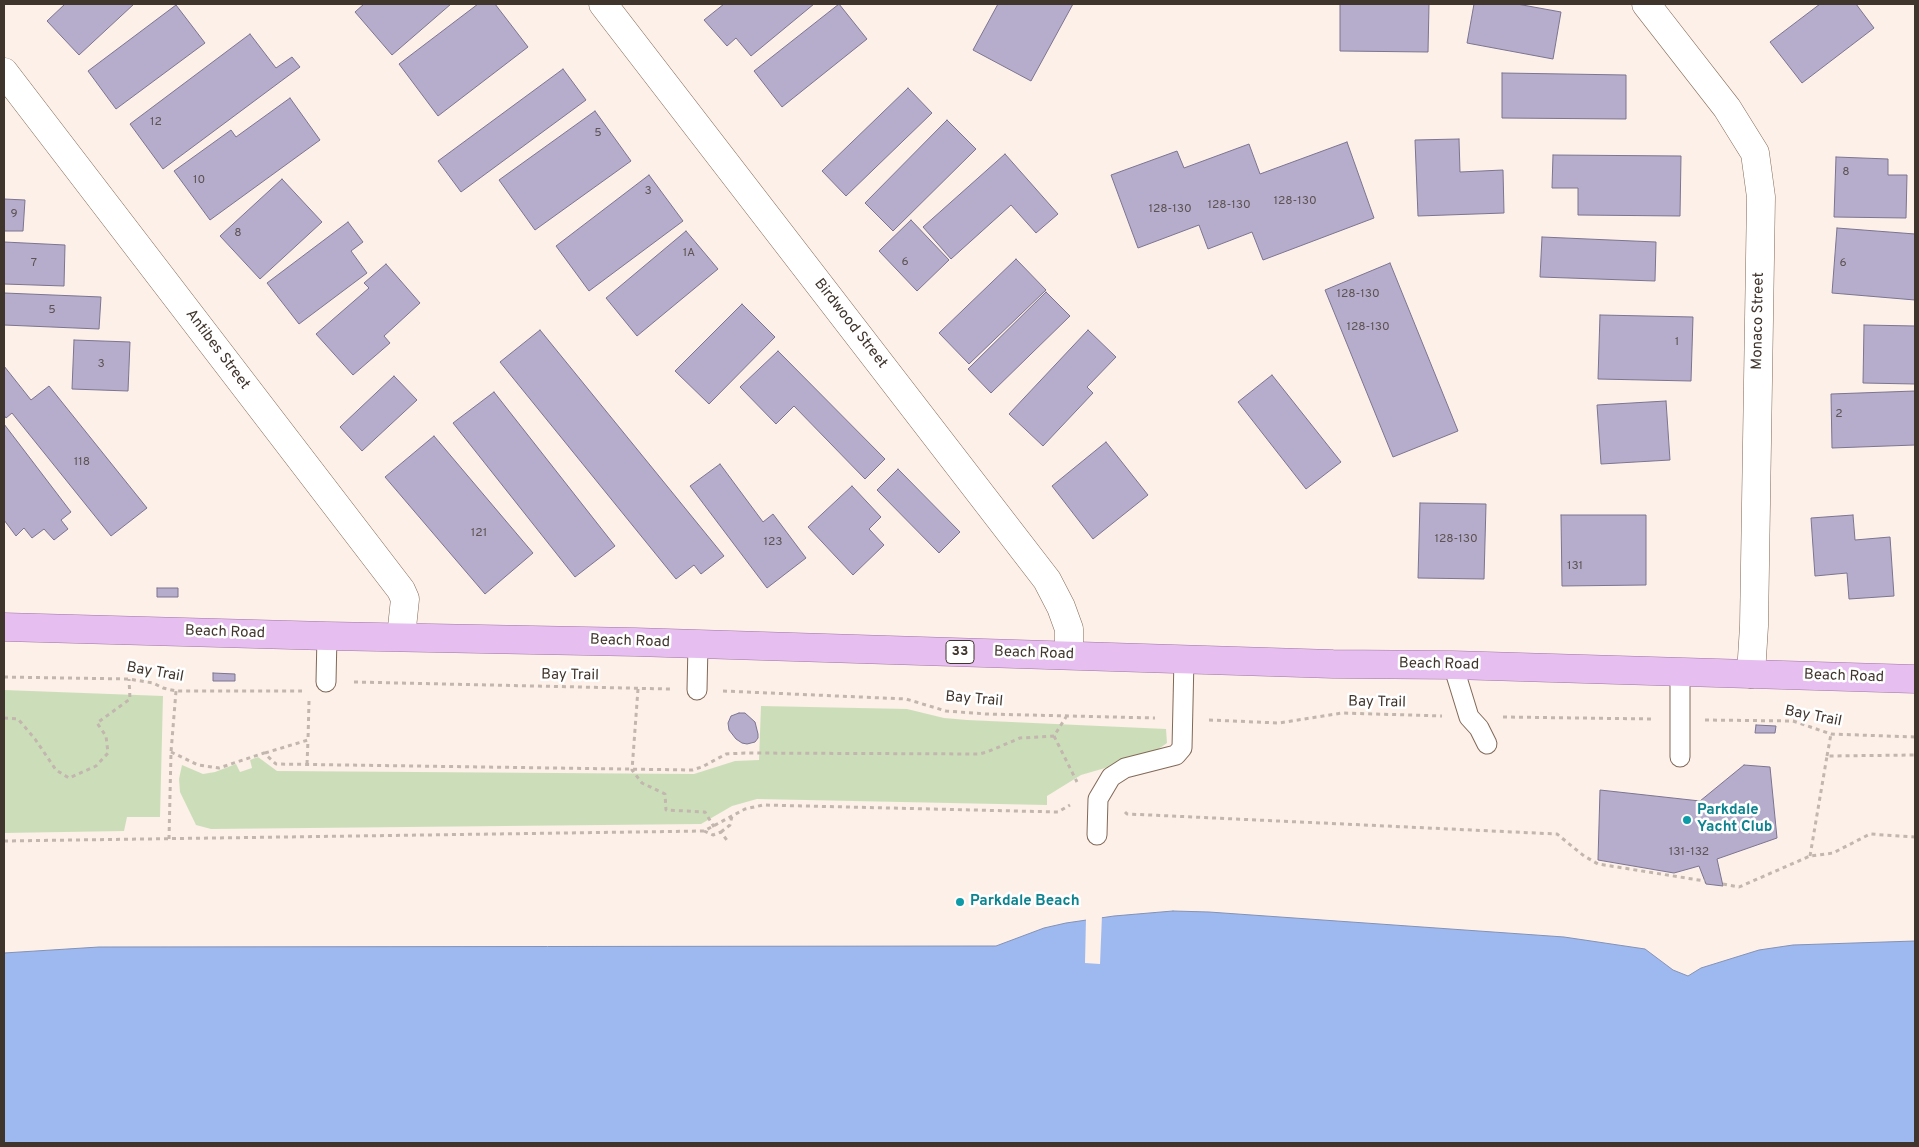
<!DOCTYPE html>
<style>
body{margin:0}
#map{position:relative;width:1919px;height:1147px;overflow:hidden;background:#fcf0e8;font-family:Overpass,sans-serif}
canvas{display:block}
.frame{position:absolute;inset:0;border:5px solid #40352d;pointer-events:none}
</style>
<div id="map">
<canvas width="1919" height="1147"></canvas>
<div class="frame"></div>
</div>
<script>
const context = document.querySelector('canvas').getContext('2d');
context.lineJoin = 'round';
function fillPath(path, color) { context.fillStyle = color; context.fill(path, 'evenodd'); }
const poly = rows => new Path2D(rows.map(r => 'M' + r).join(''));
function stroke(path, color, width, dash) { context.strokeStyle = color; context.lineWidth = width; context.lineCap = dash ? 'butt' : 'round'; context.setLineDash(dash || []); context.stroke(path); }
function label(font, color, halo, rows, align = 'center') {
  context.font = font + ' Overpass,sans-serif'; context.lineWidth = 5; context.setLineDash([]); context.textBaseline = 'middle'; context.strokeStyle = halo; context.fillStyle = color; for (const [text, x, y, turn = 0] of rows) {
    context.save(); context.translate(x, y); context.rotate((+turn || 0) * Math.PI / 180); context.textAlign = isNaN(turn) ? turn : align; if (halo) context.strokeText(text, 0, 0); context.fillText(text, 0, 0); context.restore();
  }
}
fillPath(poly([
 [4,690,163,696,160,817,127,817,124,831,4,833],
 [761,706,907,709,944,718,967,720,1166,729,1167,743,1150,755,1081,775,1047,796,1047,805,757,799,732,806,701,824,211,829,196,825,180,792,179,779,182,765,203,774,215,772,236,764,240,772,252,768,250,760,258,757,277,771,694,774,735,761,759,760]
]), '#ccdeb9');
const water = poly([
 [1173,911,1209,912,1564,937,1645,949,1673,970,1688,976,1701,968,1759,950,1793,945,1915,941,1915,1143,4,1143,4,953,99,947,996,946,1044,928,1066,923,1114,916,1173,911]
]);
fillPath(water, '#9eb9f0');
stroke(water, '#8291b6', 1);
fillPath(poly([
 [1102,915,1100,964,1085,963,1086,918]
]), '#fcf0e8');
const building = poly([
 [65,4,134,4,79,55,47,21,65,4],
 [364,4,451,4,392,55,355,12,364,4],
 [478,4,495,4,528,47,438,116,399,64,478,4],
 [724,4,814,4,751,56,736,38,727,46,704,20,724,4],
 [839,4,867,39,782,107,754,71,839,4],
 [998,4,1073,4,1031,81,973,50,998,4],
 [1340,4,1429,4,1428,52,1340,51,1340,4],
 [1474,4,1517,4,1561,12,1553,59,1467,43,1474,4],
 [1820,4,1856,4,1874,28,1802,83,1770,42,1820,4],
 [176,5,205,43,116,109,88,71,176,5],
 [250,34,276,68,292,57,300,67,163,169,130,124,250,34],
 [563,69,586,100,461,192,438,161,563,69],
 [1502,73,1626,75,1626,119,1502,118,1502,73],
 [908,88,932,113,846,196,822,171,908,88],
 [290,98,320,140,210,220,174,171,231,130,236,137,290,98],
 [595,111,631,161,535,230,499,180,595,111],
 [947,120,976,149,893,231,865,203,947,120],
 [1459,139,1460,172,1503,170,1504,213,1418,216,1415,140,1459,139],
 [1347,142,1374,218,1263,260,1252,232,1208,249,1199,225,1138,248,1111,175,1177,151,1184,168,1249,144,1260,174,1347,142],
 [1005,154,1058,214,1036,233,1011,205,951,259,923,227,1005,154],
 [1553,155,1681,156,1680,216,1578,215,1578,188,1552,188,1553,155],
 [1836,157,1888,159,1888,175,1907,175,1906,218,1834,217,1836,157],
 [649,175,683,221,589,291,556,246,649,175],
 [282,179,322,222,260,279,220,236,282,179],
 [4,199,25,200,23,231,4,231,4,199],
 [911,220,949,260,917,291,879,251,911,220],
 [348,222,363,242,351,251,367,273,299,324,267,283,348,222],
 [1837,228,1915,234,1915,300,1832,293,1837,228],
 [686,231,718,269,637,336,606,298,686,231],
 [1542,237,1656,242,1655,281,1540,277,1542,237],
 [4,242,65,245,64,286,4,284,4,242],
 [1016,259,1046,290,969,364,939,333,1016,259],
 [1390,263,1458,431,1393,457,1325,290,1390,263],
 [386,264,420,303,384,336,390,343,353,375,316,334,369,288,364,283,386,264],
 [1046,292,1070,316,991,393,968,369,1046,292],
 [4,293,101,297,99,329,4,325,4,293],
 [742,304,775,337,709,404,675,371,742,304],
 [1600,315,1693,317,1691,381,1598,379,1600,315],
 [1864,325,1915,326,1915,384,1863,383,1864,325],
 [540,330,724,556,701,574,694,565,676,579,500,362,540,330],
 [1088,330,1116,357,1087,387,1093,393,1043,446,1009,414,1088,330],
 [74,340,130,342,128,391,72,389,74,340],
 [778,351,885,459,865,479,794,406,776,424,740,387,778,351],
 [4,366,31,400,49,386,147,508,111,536,12,413,6,418,4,415,4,366],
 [1272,375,1341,462,1306,489,1238,402,1272,375],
 [394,376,417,400,362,451,340,427,394,376],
 [1915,391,1915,445,1832,448,1831,394,1915,391],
 [494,392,615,546,575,577,453,423,494,392],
 [1666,401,1670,460,1601,464,1597,405,1666,401],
 [4,424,71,512,61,520,68,529,54,540,44,529,32,538,24,528,16,536,4,520,4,424],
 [434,436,533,553,485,594,385,477,434,436],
 [1106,442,1148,495,1093,539,1052,486,1106,442],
 [720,464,763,522,773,514,806,558,767,588,690,486,720,464],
 [898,469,960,532,939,553,877,490,898,469],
 [852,486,881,517,869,529,884,545,853,575,808,527,852,486],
 [1420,503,1486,504,1484,579,1418,578,1420,503],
 [1561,515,1646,515,1646,585,1562,586,1561,515],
 [1853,515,1855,540,1890,537,1894,596,1849,599,1847,573,1815,576,1811,518,1853,515],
 [157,588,178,588,178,597,157,597,157,588],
 [213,673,235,674,235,681,213,681,213,673],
 [739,713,745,713,755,722,758,734,758,738,755,742,747,744,742,743,736,739,729,730,728,723,731,716,739,713],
 [1756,725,1776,726,1775,733,1755,733,1756,725],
 [1744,765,1770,767,1777,838,1717,859,1723,886,1706,884,1699,866,1674,873,1598,860,1600,790,1700,801,1744,765]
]);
fillPath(building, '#b5adcb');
stroke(building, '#7c7490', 1);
const service = poly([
 [1453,665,1469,717,1479,728,1487,744],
 [326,682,327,636],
 [697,690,698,645],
 [1680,757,1680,672],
 [1097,835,1098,799,1111,777,1125,768,1176,755,1182,748,1184,659]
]);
const minor = poly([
 [603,4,1047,580,1061,607,1069,629,1069,655],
 [1646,4,1727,108,1755,153,1761,197,1754,626,1751,674],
 [4,72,401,590,405,599,401,637]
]);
const primary = poly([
 [4,627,327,636,635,642,1333,664,1453,665,1915,679]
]);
stroke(service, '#826856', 21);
stroke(minor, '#826856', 29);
stroke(primary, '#a173a5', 29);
stroke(poly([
 [4,677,129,679,153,683,163,688,176,691,302,691],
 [354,682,670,689],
 [638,689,632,770,642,783,665,794,666,810,705,812,714,827],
 [723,691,906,699,946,711,986,714,1155,718],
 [1503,717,1654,719],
 [4,718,18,719,35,739,56,770,69,778,96,766,108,753,106,736,97,723,130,699,129,679],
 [1209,720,1279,723,1342,713,1442,716],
 [1705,720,1793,721,1831,734,1915,737],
 [1054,736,1077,782],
 [171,752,198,765,219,768,264,753,276,764,692,770,702,767,726,754,745,753,979,754,987,752,1020,738,1054,736,1066,717],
 [265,753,308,740,309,701],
 [1827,756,1831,734],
 [307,764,308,740],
 [1125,812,1127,814,1150,815,1557,834,1584,856,1598,864,1705,881],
 [704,831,713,835,721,832,729,843],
 [721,832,730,825,732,816],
 [169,839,171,752,176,691],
 [4,841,704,831,745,809,763,805,1058,812,1070,805],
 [1810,856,1827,756,1915,755],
 [1723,884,1739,887,1810,856,1833,853,1870,834,1915,837]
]), '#c2b6ae', 3, [4, 4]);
stroke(service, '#fff', 19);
stroke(minor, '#fff', 28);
stroke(primary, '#e6bff0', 28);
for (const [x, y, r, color] of [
 [1687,820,5,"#0f9aa8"],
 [960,902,5,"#0f9aa8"]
]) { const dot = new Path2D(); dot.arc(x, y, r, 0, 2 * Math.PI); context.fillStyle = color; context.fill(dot); stroke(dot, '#fff', 2); }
label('12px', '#5d5354', null, [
 ["12",156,123],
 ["5",598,134],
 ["8",1846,173],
 ["10",199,181],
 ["3",648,192],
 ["128-130",1295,202],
 ["128-130",1229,206],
 ["128-130",1170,210],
 ["9",14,215],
 ["8",238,234],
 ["1A",689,254],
 ["6",905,263],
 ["7",34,264],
 ["6",1843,264],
 ["128-130",1358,295],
 ["5",52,311],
 ["128-130",1368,328],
 ["1",1677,343],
 ["3",101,365],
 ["2",1839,415],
 ["118",82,463],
 ["121",479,534],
 ["128-130",1456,540],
 ["123",773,543],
 ["131",1575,567],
 ["131-132",1689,853]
]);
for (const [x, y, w] of [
 [960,652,28]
]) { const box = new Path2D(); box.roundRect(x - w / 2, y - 11.5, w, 23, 4); context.fillStyle = '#fff'; context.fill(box); stroke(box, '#40352d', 1); }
label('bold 14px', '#40352d', null, [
 ["33",960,652]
]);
label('15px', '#40352d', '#fff', [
 ["Monaco Street",1759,321,-89],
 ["Birdwood Street",850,324,52],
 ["Antibes Street",217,350,53],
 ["Beach Road",225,633,2],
 ["Beach Road",630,642,2],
 ["Beach Road",1034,654,2],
 ["Beach Road",1439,665,1],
 ["Bay Trail",155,673,10],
 ["Bay Trail",570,676,1],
 ["Beach Road",1844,677,2],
 ["Bay Trail",974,700,5],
 ["Bay Trail",1377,703,1],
 ["Bay Trail",1813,717,11]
]);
label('bold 15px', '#0d838f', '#fff', [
 ["Parkdale",1697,811],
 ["Yacht Club",1697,828],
 ["Parkdale Beach",970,902]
], 'left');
</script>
